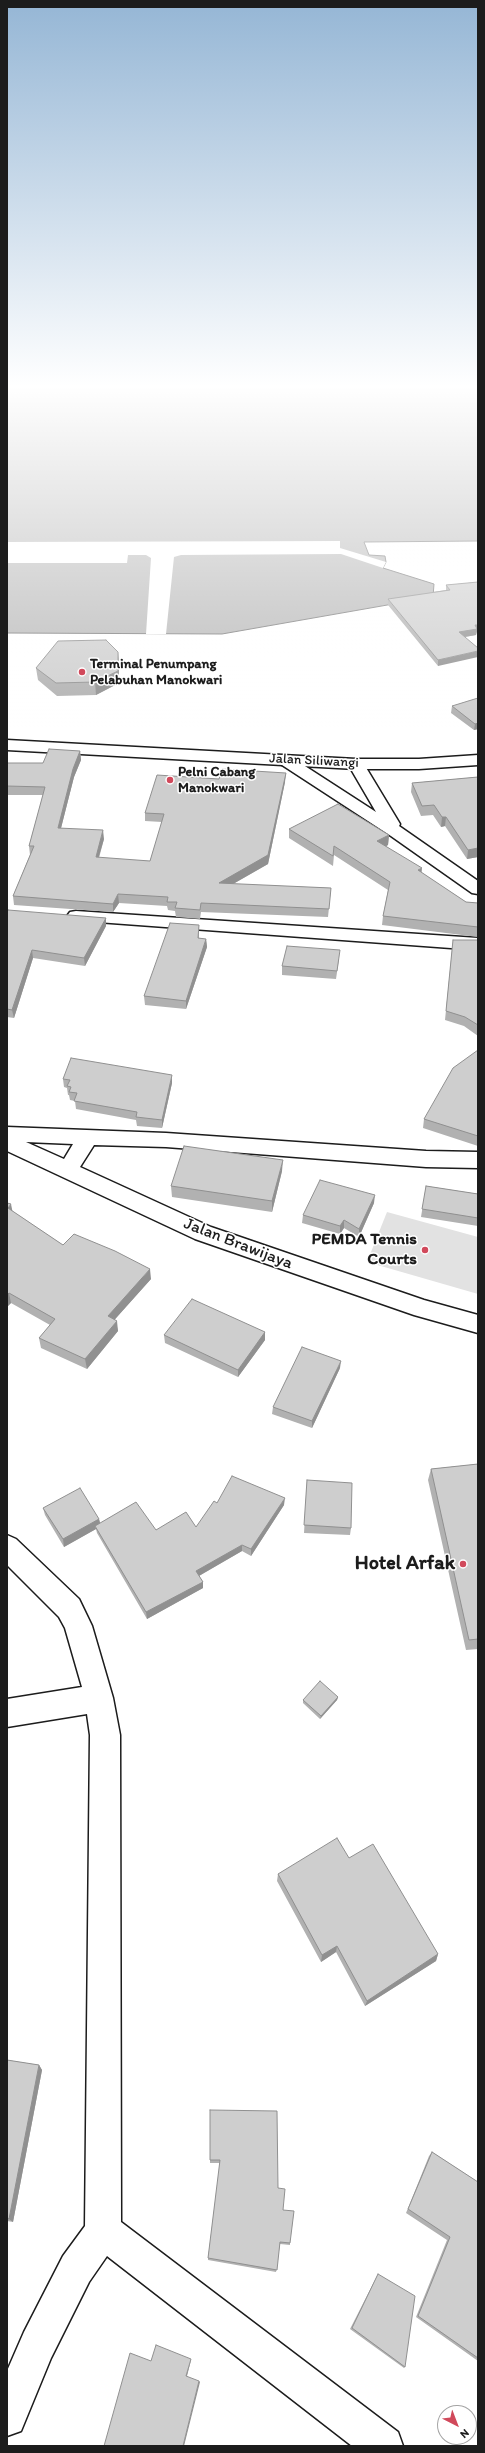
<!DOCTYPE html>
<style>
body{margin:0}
#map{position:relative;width:485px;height:2453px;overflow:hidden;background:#fff;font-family:Itim,sans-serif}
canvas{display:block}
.frame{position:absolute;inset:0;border:8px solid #1c1c1c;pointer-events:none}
.north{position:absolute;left:437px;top:2405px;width:40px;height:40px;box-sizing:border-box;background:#fff;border:1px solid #a4a4a4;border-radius:50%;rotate:138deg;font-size:11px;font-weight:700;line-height:16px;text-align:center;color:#1c1c1c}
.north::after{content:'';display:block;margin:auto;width:14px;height:18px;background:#d1495b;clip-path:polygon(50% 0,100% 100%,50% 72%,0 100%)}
</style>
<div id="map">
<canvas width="485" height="2453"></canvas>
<div class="frame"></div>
<div class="north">N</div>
</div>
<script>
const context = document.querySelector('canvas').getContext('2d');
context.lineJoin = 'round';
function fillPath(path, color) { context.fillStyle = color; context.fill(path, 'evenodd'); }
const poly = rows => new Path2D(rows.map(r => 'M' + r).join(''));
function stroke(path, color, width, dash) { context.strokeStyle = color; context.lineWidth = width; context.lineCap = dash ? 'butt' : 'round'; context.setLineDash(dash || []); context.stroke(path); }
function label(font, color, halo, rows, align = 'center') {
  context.font = font + ' Itim,sans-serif'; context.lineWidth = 3; context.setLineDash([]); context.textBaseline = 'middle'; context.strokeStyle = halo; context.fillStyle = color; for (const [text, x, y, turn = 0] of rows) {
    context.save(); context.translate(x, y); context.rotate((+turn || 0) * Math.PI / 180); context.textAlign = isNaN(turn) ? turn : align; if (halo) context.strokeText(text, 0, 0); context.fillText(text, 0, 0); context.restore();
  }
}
fillPath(poly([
 [387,1212,478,1237,478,1294,367,1262]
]), '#e2e2e2');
const water = poly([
 [7,385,478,385,478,541,364,542,369,555,385,556,386,562,383,568,434,584,433,597,222,634,7,633,7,385]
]);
fillPath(water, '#b8b8b8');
stroke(water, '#7a7a7a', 1);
fillPath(poly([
 [340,541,340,548,386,562,383,568,341,554,181,555,174,557,166,634,146,634,151,558,146,555,128,555,127,563,7,563,7,542]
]), '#fff');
const street = poly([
 [285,755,291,757,376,812,348,764,356,759,362,761,400,824,399,826,478,881,478,894,472,893,391,836,279,763,277,760,285,755],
 [76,911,478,938,478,950,70,920,67,916,70,912,76,911],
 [7,1535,16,1539,79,1599,92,1626,113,1698,120,1735,121,2222,398,2432,403,2446,352,2446,107,2256,89,2282,51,2358,21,2431,7,2436,7,2371,24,2332,63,2256,85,2226,90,1735,87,1714,7,1727,7,1699,82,1687,65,1628,59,1617,7,1565,7,1535]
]);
const secondary = poly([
 [7,1127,166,1133,426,1151,478,1152,478,1168,426,1167,166,1147,94,1145,80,1167,211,1227,424,1300,478,1315,478,1333,414,1315,195,1239,7,1151,7,1127],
 [26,1142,73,1144,64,1159,26,1142]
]);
const highway = poly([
 [7,740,356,759,419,759,478,755,478,765,419,769,356,769,7,750,7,740]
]);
stroke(street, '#1c1c1c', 3);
stroke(secondary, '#1c1c1c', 3);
stroke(highway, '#1c1c1c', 3);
fillPath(street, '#fff');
fillPath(secondary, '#fff');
fillPath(highway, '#fff');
fillPath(poly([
 [478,582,478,631,477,631,476,635,465,637,438,666,388,605,388,599,446,590,446,585],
 [118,652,119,665,119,683,96,695,57,696,38,680,36,668],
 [478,698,478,729,474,730,451,713,452,706],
 [80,751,81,760,74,777,61,828,104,839,99,858,150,861,162,822,145,821,145,813,219,779,285,782,268,864,233,884,331,888,328,917,201,912,200,919,176,917,175,911,168,910,167,906,119,903,113,912,14,905,13,896,30,855,29,846,43,795,7,795,7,763,43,763],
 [478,777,478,857,467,859,445,826,441,827,433,815,421,816,411,792,412,783],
 [289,829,389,835,388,845,386,846,422,873,466,902,478,903,478,937,382,925,383,916,388,890,334,855,333,866,289,838],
 [7,912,106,918,106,926,85,966,33,958,14,1018,7,1017],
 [199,925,199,938,206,939,207,947,186,1009,145,1005,144,996],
 [453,940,478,940,478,1036,464,1026,445,1020],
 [339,959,336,979,282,975,282,966],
 [478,1050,478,1146,423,1128,424,1119],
 [63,1079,172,1083,162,1128,137,1126,136,1120,76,1109,75,1101,70,1100,69,1095,68,1095,67,1088,64,1087],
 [282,1171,272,1212,172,1197,171,1186],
 [426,1186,478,1194,478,1226,421,1217],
 [7,1203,12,1211,63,1245,151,1279,115,1319,118,1331,87,1369,41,1348,39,1338,50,1325,11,1303,7,1307],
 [374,1203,359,1237,344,1228,340,1234,302,1223,303,1215],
 [265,1332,265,1340,238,1377,165,1343,164,1335],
 [340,1368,312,1428,272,1414,273,1407],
 [478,1464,478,1649,466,1650,428,1480,431,1469],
 [307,1480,351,1528,350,1535,304,1533],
 [217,1503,284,1505,251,1556,242,1551,199,1576,203,1582,203,1588,147,1619,97,1533,96,1529,64,1547,45,1515,43,1508,99,1519,100,1523,156,1530,196,1527],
 [338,1697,337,1700,320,1719,303,1703,303,1700],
 [349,1858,438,1954,436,1961,365,2006,336,1952,321,1962,277,1881,278,1874],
 [7,2060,39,2065,42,2070,13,2222,7,2221],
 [210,2110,278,2188,283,2210,290,2243,290,2245,280,2244,276,2272,208,2260,208,2258,220,2163,210,2163],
 [432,2152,478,2182,478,2361,416,2317,447,2240,406,2213,429,2156],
 [378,2274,405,2367,404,2368,350,2329,377,2276]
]), '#b1b1b1');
fillPath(poly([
 [475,625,478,625,478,631,477,631,476,635,458,638,459,632],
 [478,651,478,657,438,666,438,660],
 [118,652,119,665,119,683,96,695,95,682],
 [478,723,478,729,474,730,475,724],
 [80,751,81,760,74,777,59,836,58,828,73,769],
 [286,773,285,782,268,864,219,892,219,883],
 [442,817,446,817,445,826,441,827],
 [103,830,104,839,96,866,96,857],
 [389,835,388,845,377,851,377,841],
 [478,848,478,857,467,859,468,850],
 [422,868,421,878,418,870],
 [118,894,119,903,113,912,113,904],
 [106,918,106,926,85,966,84,958],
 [206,939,207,947,186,1009,186,1001],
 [32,950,33,958,14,1018,12,1010],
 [172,1075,172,1083,162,1128,162,1120],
 [283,1160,282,1171,272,1212,272,1201],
 [375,1195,374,1203,359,1237,359,1229],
 [11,1204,13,1214,8,1208],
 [344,1220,344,1228,340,1234,340,1226],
 [150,1269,151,1279,109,1326,108,1316],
 [9,1293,11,1303,7,1307,7,1295],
 [117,1321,118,1331,87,1369,85,1359],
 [265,1332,265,1340,238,1377,238,1370],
 [341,1361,340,1368,312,1428,312,1421],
 [285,1498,284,1505,251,1556,251,1549],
 [99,1519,101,1527,95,1526,96,1529,64,1547,63,1539],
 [242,1545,242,1551,197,1577,196,1571],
 [203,1582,203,1588,147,1619,146,1612],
 [338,1697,337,1700,320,1719,321,1716],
 [337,1946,336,1952,321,1962,322,1955],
 [438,1954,436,1961,365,2006,367,2001],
 [39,2065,42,2070,13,2222,9,2219],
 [191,2359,191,2360,187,2376,186,2376],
 [199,2381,200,2382,184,2446,183,2446]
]), '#909090');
const building = poly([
 [478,582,478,625,475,625,477,629,459,632,478,648,478,651,438,660,388,599,450,590,446,585,478,582],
 [106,640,118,652,118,671,95,682,56,683,36,668,58,641,106,640],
 [478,698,478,723,475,724,452,706,478,698],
 [49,749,80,751,73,769,58,828,103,830,96,857,150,861,164,814,145,813,157,775,219,779,222,769,286,773,268,855,219,883,331,888,329,909,201,903,200,910,175,908,177,902,167,902,168,897,118,894,113,904,13,896,34,846,29,846,45,787,7,786,7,763,43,763,49,749],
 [478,777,478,848,468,850,446,817,442,817,434,805,422,806,412,783,478,777],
 [338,804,389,835,377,841,422,868,418,870,466,902,478,903,478,927,383,916,390,882,334,846,333,856,289,829,338,804],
 [8,910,106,918,84,958,32,950,12,1010,7,1009,7,912,8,910],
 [170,923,199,925,198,938,206,939,186,1001,144,996,170,923],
 [453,940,478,940,478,1025,465,1017,446,1011,453,940],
 [287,946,340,950,337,971,282,966,287,946],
 [478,1050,478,1136,424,1119,453,1068,478,1050],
 [71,1058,172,1075,162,1120,136,1117,137,1112,74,1101,77,1093,69,1092,71,1087,67,1086,70,1080,63,1079,71,1058],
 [184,1146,283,1160,272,1201,171,1186,184,1146],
 [320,1180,375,1195,359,1229,344,1220,340,1226,303,1215,320,1180],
 [426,1186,478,1194,478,1218,422,1209,426,1186],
 [7,1203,11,1204,8,1208,63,1245,74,1234,115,1251,150,1269,108,1316,117,1321,85,1359,39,1338,55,1319,9,1293,7,1295,7,1203],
 [192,1299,265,1332,238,1370,164,1335,192,1299],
 [302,1347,341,1361,312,1421,273,1407,302,1347],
 [478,1464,478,1639,469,1640,431,1469,478,1464],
 [232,1476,285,1498,251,1549,242,1545,196,1571,203,1582,146,1612,95,1526,136,1502,156,1530,186,1512,196,1527,214,1501,217,1503,232,1476],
 [307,1480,352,1483,351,1528,304,1525,307,1480],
 [80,1488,99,1519,63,1539,43,1508,80,1488],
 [320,1681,338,1697,321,1716,303,1700,320,1681],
 [337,1838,349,1858,373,1844,438,1954,367,2001,337,1946,322,1955,278,1874,337,1838],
 [7,2060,39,2065,9,2219,7,2218,7,2060],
 [210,2110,277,2111,278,2188,285,2189,283,2210,294,2211,290,2243,280,2242,277,2270,208,2258,220,2160,210,2160,210,2110],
 [432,2152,478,2182,478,2358,418,2316,450,2237,408,2209,432,2152],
 [378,2274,415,2296,405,2367,352,2328,378,2274],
 [156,2345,191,2359,186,2376,199,2381,183,2446,104,2446,130,2353,151,2361,156,2345]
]);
fillPath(building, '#cecece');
stroke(building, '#909090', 1);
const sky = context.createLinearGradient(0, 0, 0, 729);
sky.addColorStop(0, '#95b6d5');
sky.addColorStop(0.53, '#fff');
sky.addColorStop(1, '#ffffff00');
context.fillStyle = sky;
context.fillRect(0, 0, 485, 729);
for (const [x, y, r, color] of [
 [82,672,4,"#d1495b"],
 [170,780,4,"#d1495b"],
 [425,1250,4,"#d1495b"],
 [463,1564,4,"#d1495b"]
]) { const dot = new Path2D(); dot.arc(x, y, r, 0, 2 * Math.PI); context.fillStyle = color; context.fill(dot); stroke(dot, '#fff', 1.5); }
label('bold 14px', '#1c1c1c', '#fff', [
 ["Terminal Penumpang",90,664],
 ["Pelabuhan Manokwari",90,680],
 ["Pelni Cabang",178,772],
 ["Manokwari",178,788]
], 'left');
label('14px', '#1c1c1c', '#fff', [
 ["Jalan Siliwangi",314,761,3]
]);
label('bold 17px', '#1c1c1c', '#fff', [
 ["PEMDA Tennis",417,1240],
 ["Courts",417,1260]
], 'right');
label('17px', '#1c1c1c', '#fff', [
 ["Jalan Brawijaya",238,1244,21]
]);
label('bold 20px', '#1c1c1c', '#fff', [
 ["Hotel Arfak",455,1564]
], 'right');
</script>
